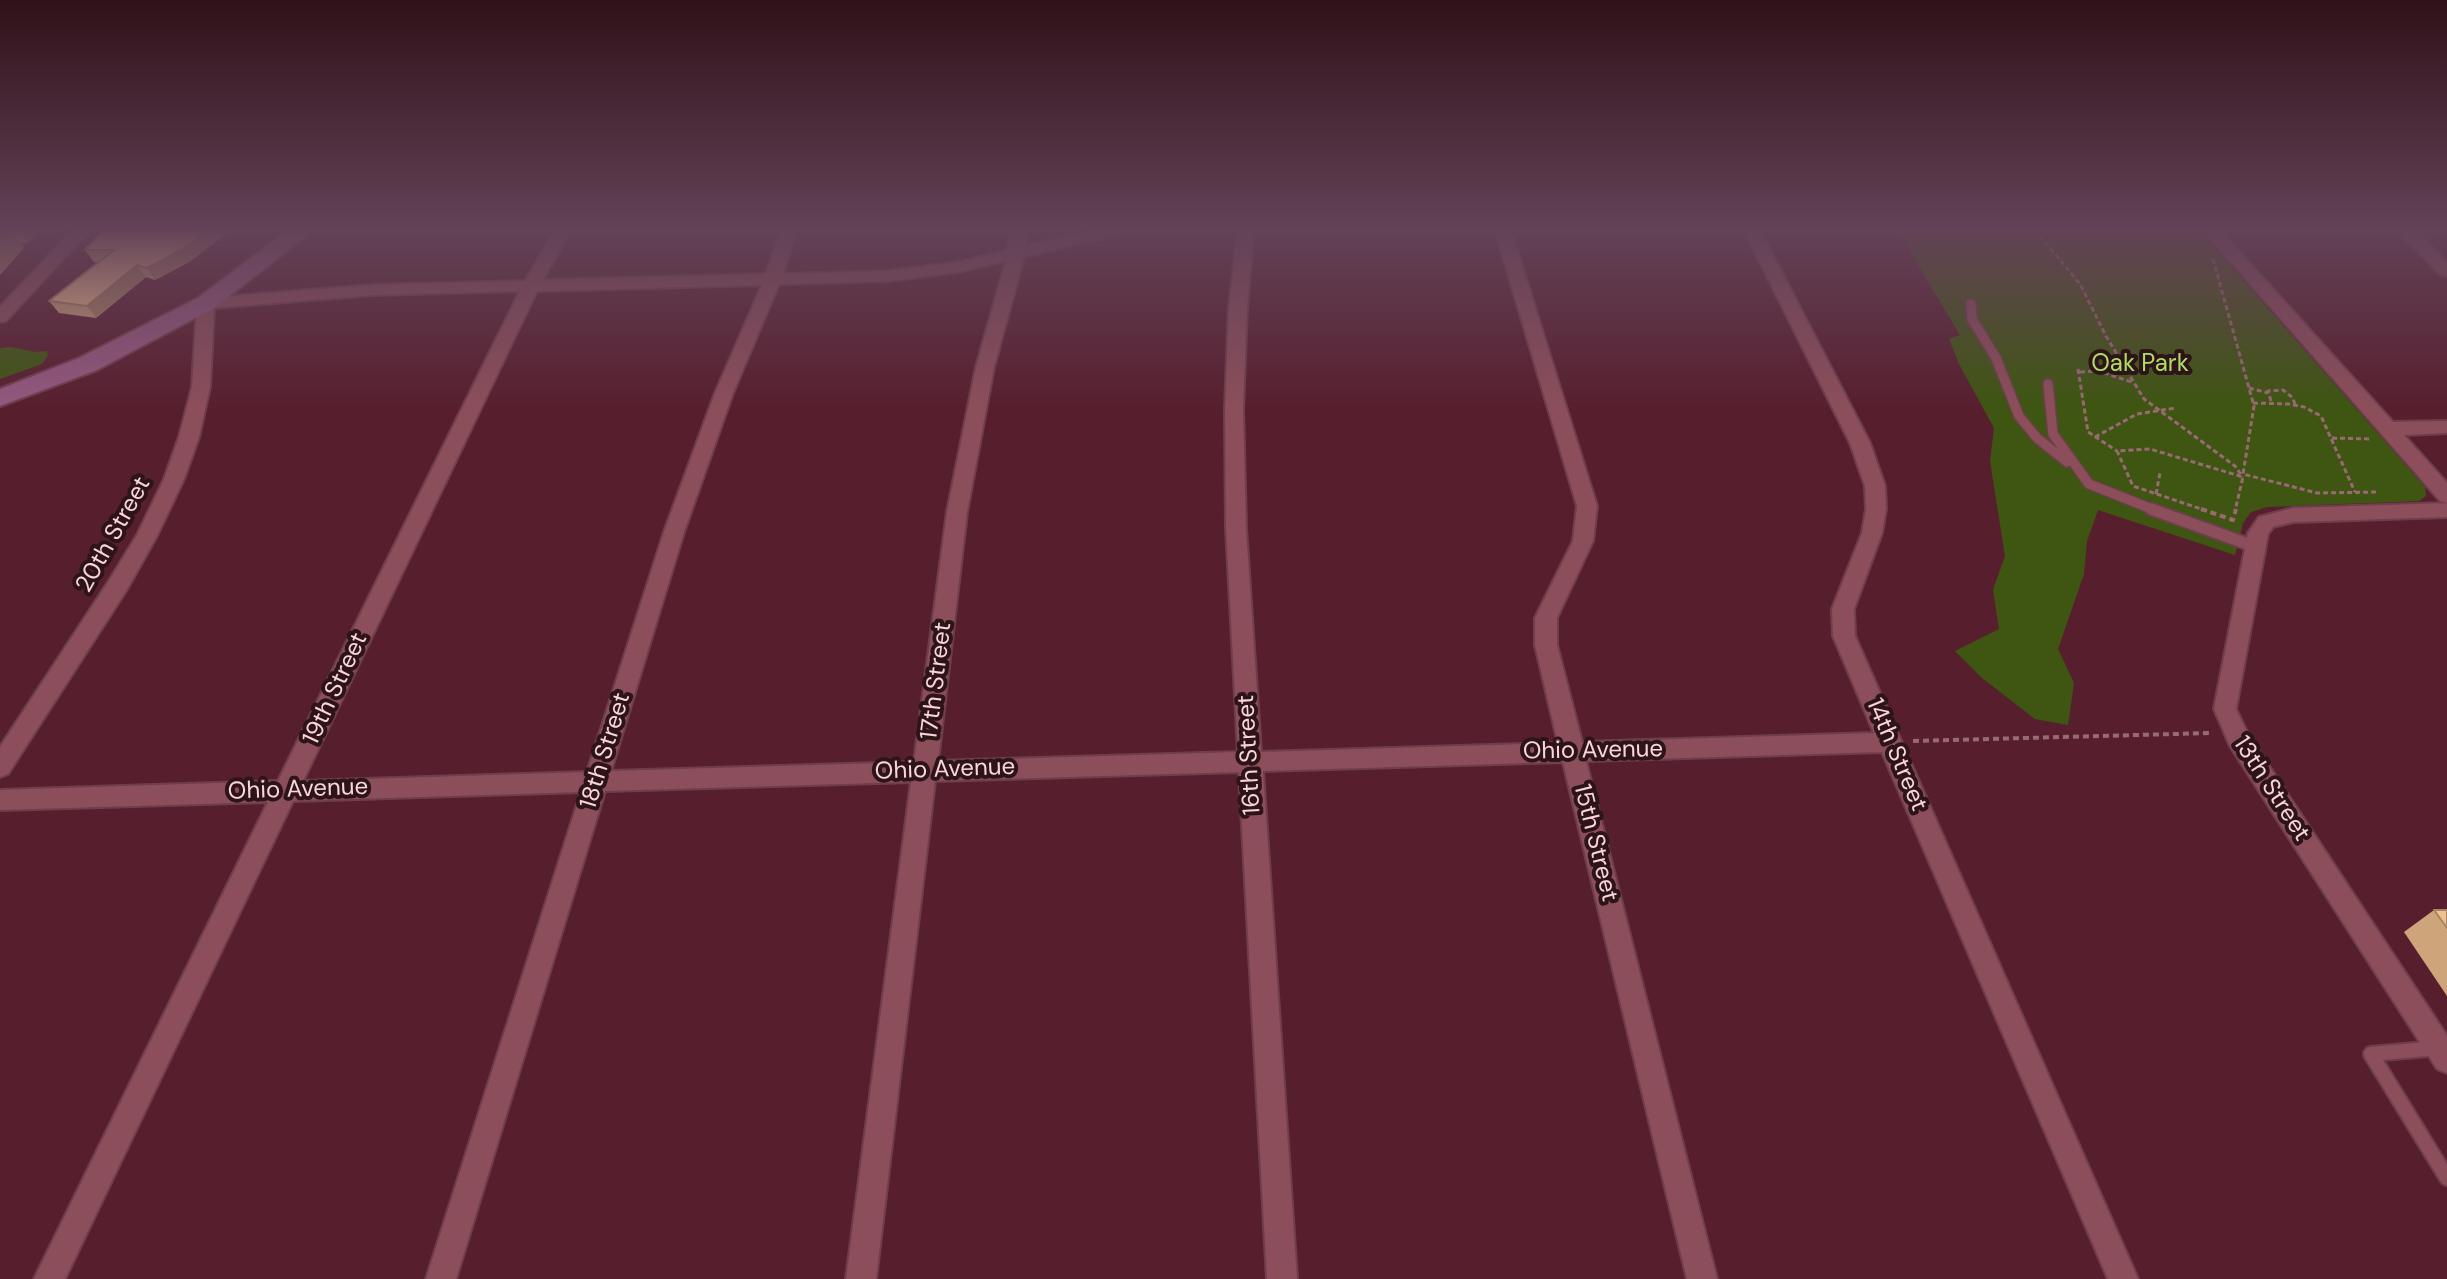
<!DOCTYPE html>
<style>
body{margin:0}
canvas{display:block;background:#571f2e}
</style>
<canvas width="2447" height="1279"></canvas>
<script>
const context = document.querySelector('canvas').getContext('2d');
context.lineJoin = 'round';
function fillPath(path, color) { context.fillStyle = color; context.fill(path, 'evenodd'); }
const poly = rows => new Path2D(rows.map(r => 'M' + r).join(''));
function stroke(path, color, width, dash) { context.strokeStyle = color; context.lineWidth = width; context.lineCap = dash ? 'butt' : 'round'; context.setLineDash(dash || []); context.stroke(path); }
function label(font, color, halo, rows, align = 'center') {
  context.font = font + ' "DM Sans",sans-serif'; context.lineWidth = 8; context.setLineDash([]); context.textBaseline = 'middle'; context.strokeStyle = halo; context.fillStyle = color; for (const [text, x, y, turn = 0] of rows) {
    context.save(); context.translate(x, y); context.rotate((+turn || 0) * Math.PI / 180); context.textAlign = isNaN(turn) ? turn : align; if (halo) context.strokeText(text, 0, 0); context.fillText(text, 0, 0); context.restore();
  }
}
fillPath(poly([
 [1897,230,2199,230,2425,487,2426,496,2419,501,2267,507,2251,512,2243,523,2235,555,2098,510,2087,541,2084,574,2058,649,2074,683,2068,725,2035,719,1982,678,1955,651,1999,629,1993,590,2005,556,1990,461,1994,428,1959,364,1949,339,1960,335],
 [11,347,35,352,48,351,47,357,42,364,0,379,0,348]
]), '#3e5611');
const laneFar2 = poly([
 [1971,304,1972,319,1996,358,2019,416,2037,438,2067,462],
 [2048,384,2053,434,2089,484,2157,511]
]);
const laneFar1 = poly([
 [2151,509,2256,547]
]);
const lane = poly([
 [2438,1048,2371,1054,2447,1178]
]);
const street = poly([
 [73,230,90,230,6,321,0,322,0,307,73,230],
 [555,230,571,230,543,280,766,274,781,230,797,230,783,274,888,271,958,262,1008,250,1011,230,1027,230,1025,246,1094,230,1124,230,1122,233,1024,257,994,367,967,512,938,761,1238,752,1226,528,1225,409,1229,307,1238,230,1254,230,1247,307,1243,409,1246,528,1261,752,1558,743,1535,645,1535,618,1573,541,1577,506,1495,230,1511,230,1597,506,1593,541,1557,618,1557,645,1582,742,1874,733,1833,636,1832,609,1862,533,1866,509,1865,486,1850,443,1744,230,1760,230,1870,443,1885,486,1886,509,1882,533,1854,609,1855,636,2138,1279,2108,1279,1882,752,1586,761,1717,1279,1687,1279,1563,762,1263,771,1297,1279,1267,1279,1239,772,935,781,876,1279,846,1279,911,782,605,791,456,1279,426,1279,581,792,293,801,65,1279,34,1279,268,802,0,810,0,790,278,781,520,291,373,295,214,308,210,387,199,437,184,479,157,536,126,591,8,774,0,777,0,747,110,579,137,535,164,479,179,437,192,387,197,303,206,298,373,285,525,281,555,230],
 [1006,261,976,367,947,512,914,762,611,771,684,532,733,393,779,284,888,281,958,272,1006,261],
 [762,285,715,393,664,532,587,772,303,781,537,291,762,285],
 [2203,230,2220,230,2393,422,2447,421,2447,433,2404,435,2447,483,2447,517,2293,522,2273,527,2268,534,2236,709,2248,734,2447,1036,2447,1073,2437,1069,2230,746,2214,709,2248,533,2259,517,2293,508,2447,503,2440,501,2203,230],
 [2397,230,2415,230,2447,262,2447,276,2441,275,2397,230]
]);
const secondary = poly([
 [288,230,314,230,214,308,97,370,0,406,0,389,79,358,198,298,288,230]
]);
stroke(laneFar2, '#6f3e4d', 12);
stroke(laneFar1, '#6f3e4d', 15);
stroke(lane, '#6f3e4d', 18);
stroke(street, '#6f3e4d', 4);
stroke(secondary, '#6f3e4d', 4);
stroke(poly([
 [2035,230,2080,284,2106,336,2144,399,2235,466,2243,477],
 [2213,259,2254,406,2243,474,2317,493,2378,492],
 [2078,369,2088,432,2117,451],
 [2080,372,2098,371,2132,382],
 [2249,388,2268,393],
 [2271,401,2268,391,2283,390,2293,398,2295,405],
 [2253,403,2289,404,2304,407,2321,416,2355,492],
 [2095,437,2137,414,2176,408],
 [2332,438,2370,439],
 [2156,494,2160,473],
 [2207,511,2133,486,2117,451,2150,449,2243,477,2235,511]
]), '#996974', 3, [5, 3]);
stroke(poly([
 [2201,509,2233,520,2236,509],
 [1913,741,2212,733]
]), '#996974', 4, [6, 4]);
stroke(laneFar2, '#8c4e5b', 9);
stroke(laneFar1, '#8c4e5b', 11);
stroke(lane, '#8c4e5b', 14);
fillPath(street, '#8c4e5b');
fillPath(secondary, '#93587e');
fillPath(poly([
 [0,230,39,230,27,243,20,243,24,248],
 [103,230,191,261,155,280,146,277,96,318,59,313,49,301,99,262,94,262,85,250],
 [2434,910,2447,910,2447,996,2404,932]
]), '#cea57b');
fillPath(poly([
 [5,230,10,230,24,248,0,275,0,236],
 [21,230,39,230,27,243,19,232],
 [208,230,231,230,191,261,155,280,147,268],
 [137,265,146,277,96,318,87,306]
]), '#a88664');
const building = poly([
 [103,230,208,230,183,249,147,268,137,265,87,306,49,301,114,250,85,250,103,230],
 [2434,910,2447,910,2447,928,2434,910]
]);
fillPath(building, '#f0c08f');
stroke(building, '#a88664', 2);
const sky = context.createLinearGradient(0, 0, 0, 409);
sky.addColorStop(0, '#301119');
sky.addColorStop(0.56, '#634257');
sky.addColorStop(1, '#63425700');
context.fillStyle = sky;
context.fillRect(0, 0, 2447, 409);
label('24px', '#afdd64', '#2d1419', [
 ["Oak Park",2140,365]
]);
label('24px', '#f9d4da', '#2d1419', [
 ["20th Street",114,535,-61],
 ["17th Street",937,681,-83],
 ["19th Street",336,689,-65],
 ["18th Street",606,751,-73],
 ["Ohio Avenue",1593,751,-1],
 ["16th Street",1250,755,-93],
 ["14th Street",1896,755,67],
 ["Ohio Avenue",945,770,-2],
 ["13th Street",2271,789,57],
 ["Ohio Avenue",298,790,-2],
 ["15th Street",1595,843,76]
]);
</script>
